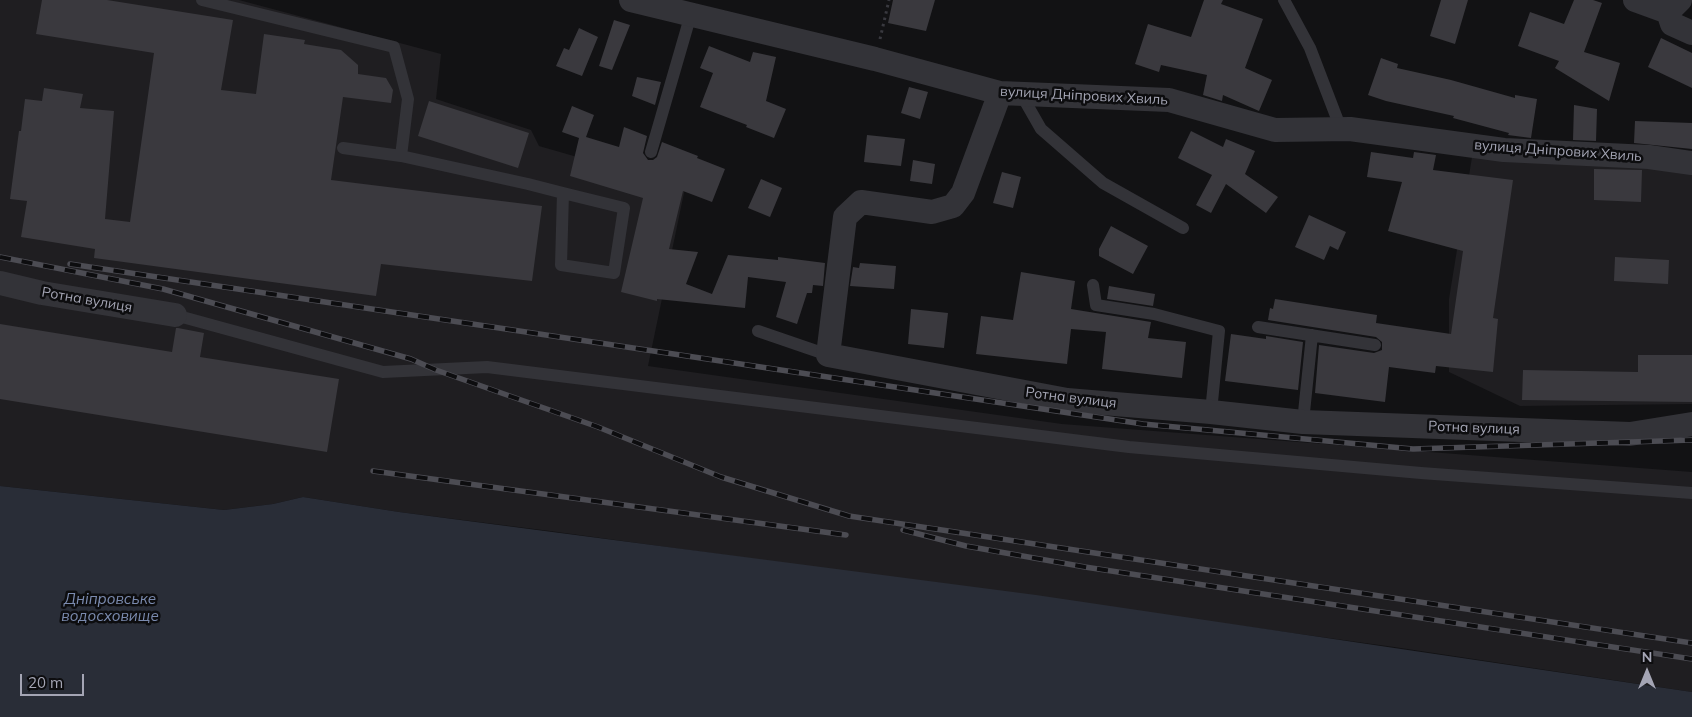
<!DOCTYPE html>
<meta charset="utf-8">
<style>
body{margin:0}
#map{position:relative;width:1692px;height:717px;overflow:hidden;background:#121214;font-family:Mulish,sans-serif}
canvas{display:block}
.north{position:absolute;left:1622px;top:647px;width:50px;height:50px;-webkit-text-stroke:4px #0d0d0f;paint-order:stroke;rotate:0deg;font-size:14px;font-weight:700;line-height:20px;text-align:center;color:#a4a5b4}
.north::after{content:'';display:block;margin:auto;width:18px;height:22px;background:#a4a5b4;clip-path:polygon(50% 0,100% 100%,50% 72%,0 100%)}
.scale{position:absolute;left:20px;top:674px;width:64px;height:22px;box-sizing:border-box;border:2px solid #a4a5b4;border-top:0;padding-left:6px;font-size:15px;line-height:18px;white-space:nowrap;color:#a4a5b4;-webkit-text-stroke:4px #0d0d0f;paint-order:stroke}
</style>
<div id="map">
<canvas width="1692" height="717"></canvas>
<div class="north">N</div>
<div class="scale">20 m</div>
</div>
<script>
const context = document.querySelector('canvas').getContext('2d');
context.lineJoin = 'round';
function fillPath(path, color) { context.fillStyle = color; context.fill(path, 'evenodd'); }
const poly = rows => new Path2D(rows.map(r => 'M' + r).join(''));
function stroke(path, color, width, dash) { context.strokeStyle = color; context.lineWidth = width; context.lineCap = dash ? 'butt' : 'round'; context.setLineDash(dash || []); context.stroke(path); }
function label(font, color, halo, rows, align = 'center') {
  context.font = font + ' Mulish,sans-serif'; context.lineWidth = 5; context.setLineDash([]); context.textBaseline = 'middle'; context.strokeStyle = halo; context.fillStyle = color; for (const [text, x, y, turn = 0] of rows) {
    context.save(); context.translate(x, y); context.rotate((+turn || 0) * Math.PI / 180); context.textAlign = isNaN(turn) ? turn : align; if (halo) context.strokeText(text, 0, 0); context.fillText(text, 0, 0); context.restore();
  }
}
fillPath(poly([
 [0,0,239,0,441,54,436,99,531,130,539,146,685,188,648,366,1062,424,1692,472,1692,692,1394,647,550,531,399,512,303,497,273,504,224,510,0,486],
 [1472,157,1692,171,1692,404,1520,406,1449,372,1449,299]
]), '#1f1e21');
fillPath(poly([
 [0,486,224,510,273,504,303,497,399,512,1036,595,1692,692,1692,717,0,717]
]), '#292d37');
fillPath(poly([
 [42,0,107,0,233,20,221,90,256,94,264,34,305,40,304,44,341,50,358,65,358,74,386,78,393,90,391,103,343,97,331,180,542,206,532,281,381,264,376,296,94,258,95,249,21,237,27,201,10,199,19,131,21,131,25,99,42,101,44,88,83,94,80,108,114,111,105,219,130,222,154,53,36,34],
 [893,0,935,0,926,31,888,23],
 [1204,0,1223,0,1221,4,1263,19,1245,68,1272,80,1259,111,1223,95,1222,101,1203,95,1207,75,1161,65,1159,72,1135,64,1148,24,1191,37],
 [1441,0,1468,0,1455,44,1430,36],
 [1574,0,1593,0,1602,3,1584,52,1620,63,1609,101,1555,68,1559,61,1518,46,1530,12,1564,24],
 [614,20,630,25,612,70,599,66],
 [579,28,598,37,582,76,556,66,564,48,569,50],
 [1661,38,1692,53,1692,88,1648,67],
 [709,46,750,62,753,52,776,57,766,101,786,109,774,138,746,127,747,125,700,107,713,73,700,68],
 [1381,58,1398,64,1397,68,1451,80,1515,98,1515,95,1537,99,1531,138,1508,135,1509,133,1453,118,1454,116,1386,101,1368,95],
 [637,77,661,82,655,105,632,96],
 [909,87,928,92,920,119,901,113],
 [429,101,529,133,518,168,418,136],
 [1574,105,1597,109,1596,141,1573,140],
 [572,106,594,115,586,137,619,147,624,127,647,136,643,153,648,160,653,160,657,157,662,142,698,156,697,158,725,169,712,202,683,191,669,249,698,252,686,284,712,294,728,255,778,260,778,257,825,263,823,286,813,285,812,293,807,293,797,324,776,317,786,282,748,277,745,308,657,299,657,301,621,292,643,198,570,176,579,138,562,132],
 [1635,121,1692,123,1692,149,1634,143],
 [1191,131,1223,147,1226,139,1255,151,1245,174,1278,197,1266,213,1226,184,1211,213,1196,205,1212,175,1178,158],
 [867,135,905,139,901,166,864,162],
 [1371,152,1413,158,1414,152,1436,155,1433,170,1513,180,1493,318,1498,319,1493,372,1436,366,1435,373,1389,367,1385,402,1315,393,1319,345,1374,353,1382,350,1382,342,1376,337,1268,320,1270,308,1273,309,1275,299,1377,315,1376,323,1451,334,1463,251,1388,231,1402,182,1367,177],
 [913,160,935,164,932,184,910,181],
 [1594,169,1642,170,1641,202,1594,200],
 [1002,172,1021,177,1013,208,993,203],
 [761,179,782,188,770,217,748,208],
 [1309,215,1346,232,1338,250,1330,246,1324,260,1295,247],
 [1111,226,1148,246,1133,274,1099,256,1099,249],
 [1615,257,1669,260,1668,284,1614,281],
 [860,263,896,266,894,289,850,286,853,267,859,268],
 [1021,272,1075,281,1071,309,1151,322,1148,338,1186,342,1182,378,1102,369,1106,332,1071,329,1067,364,976,354,981,316,1013,320],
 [1109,286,1155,294,1153,306,1107,299],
 [911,309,948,313,944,348,908,344],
 [0,324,172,352,176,328,178,328,204,333,200,357,339,379,327,452,0,399],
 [1231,334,1266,339,1266,336,1303,342,1298,390,1225,381],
 [1638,355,1692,355,1692,402,1522,400,1523,370,1638,372]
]), '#3a393e');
stroke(poly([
 [880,39,889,0]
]), '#39393f', 3, [2.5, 4]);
stroke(poly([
 [202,0,394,47,408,99,401,156],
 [1284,0,1310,48,1341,129],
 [1021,94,1041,129,1103,183,1183,228],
 [343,148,401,156,528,184,563,193,624,208,614,273,561,265,563,193],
 [651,152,691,14],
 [1093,285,1096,305,1154,314,1219,331,1211,412],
 [175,315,383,372,487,367,1129,447,1421,473,1692,493],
 [1258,327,1375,345],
 [758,331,828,355],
 [1303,422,1312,335]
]), '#333338', 12);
stroke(poly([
 [631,0,875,59,1000,93,1169,100,1275,130,1350,129,1504,150,1649,157,1692,163],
 [1635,0,1668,12,1680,0],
 [1668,12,1672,24,1692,33],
 [1000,93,963,193,953,206,932,212,861,202,845,217,828,355,1067,400,1211,412,1303,422,1630,434,1692,424],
 [0,283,42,293,175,315]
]), '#333338', 24);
const rail = poly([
 [0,257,163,289,411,359,436,370,598,427,721,477,849,516,1692,643],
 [70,264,1143,424,1413,449,1692,440],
 [373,471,846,535],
 [903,530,966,546,1085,567,1692,659]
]);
stroke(rail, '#4c4c53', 5.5);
stroke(rail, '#0d0d0f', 4, [11]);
label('14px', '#a4a5b4', '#0d0d0f', [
 ["вулиця Дніпрових Хвиль",1084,96,3],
 ["вулиця Дніпрових Хвиль",1558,151,4],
 ["Ротна вулиця",87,300,10],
 ["Ротна вулиця",1071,398,7],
 ["Ротна вулиця",1474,428,2]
]);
label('italic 15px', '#7b8baf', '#0d0d0f', [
 ["Дніпровське",110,599],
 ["водосховище",110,616]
]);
</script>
